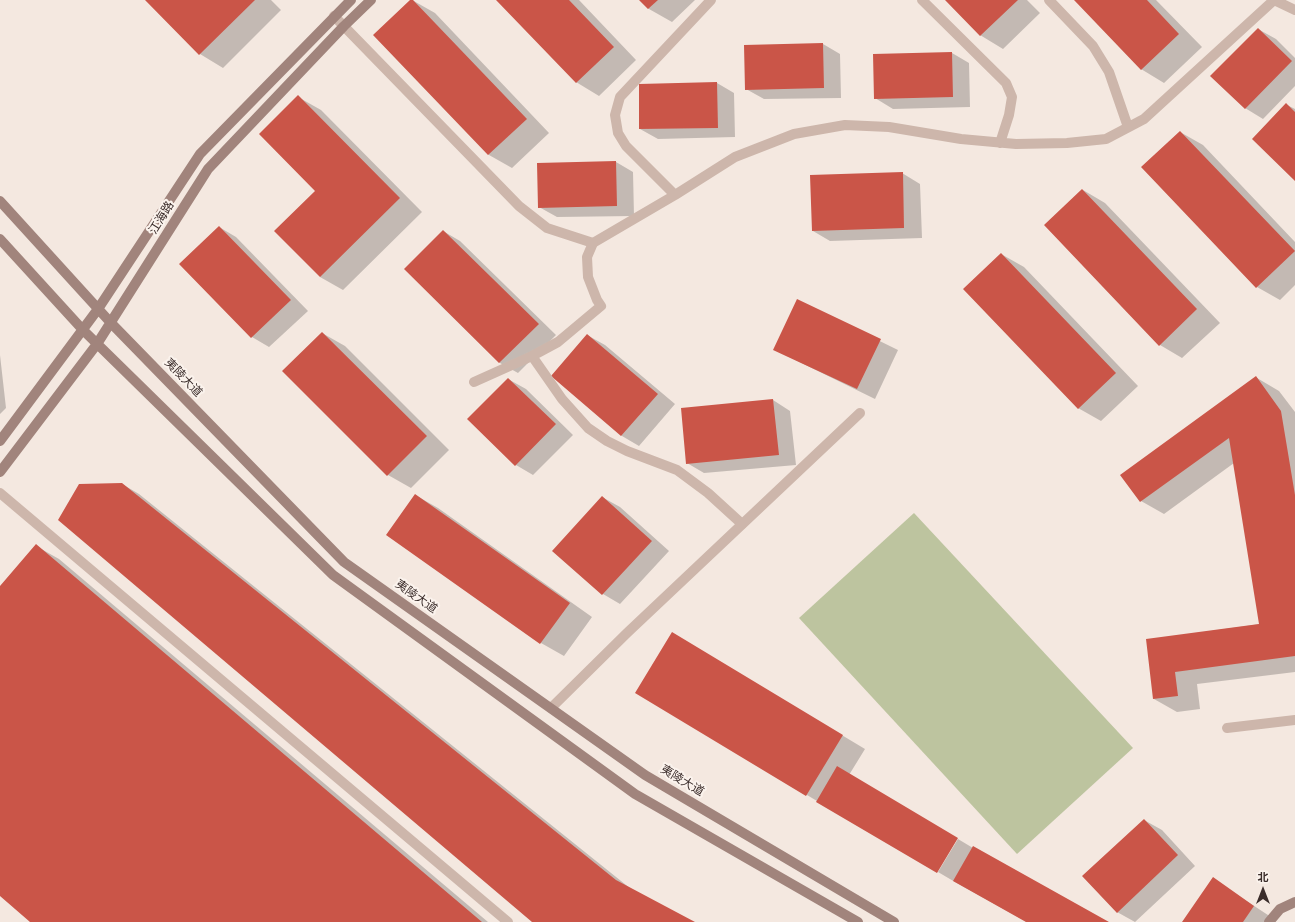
<!DOCTYPE html>
<meta charset="utf-8">
<style>
body{margin:0}
#map{position:relative;width:1295px;height:922px;overflow:hidden;background:#f4e8e0;font-family:Signika,"Noto Sans SC",sans-serif}
canvas{display:block}
.north{position:absolute;left:1243px;top:870px;width:40px;height:40px;-webkit-text-stroke:3px #fbf3ed;paint-order:stroke;rotate:0deg;font-size:11px;font-weight:700;line-height:16px;text-align:center;color:#3b2d2b}
.north::after{content:'';display:block;margin:auto;width:14px;height:18px;background:#3b2d2b;clip-path:polygon(50% 0,100% 100%,50% 72%,0 100%)}
</style>
<div id="map">
<canvas width="1295" height="922"></canvas>
<div class="north">北</div>
</div>
<script>
const context = document.querySelector('canvas').getContext('2d');
context.lineJoin = 'round';
function fillPath(path, color) { context.fillStyle = color; context.fill(path, 'evenodd'); }
const poly = rows => new Path2D(rows.map(r => 'M' + r).join(''));
function stroke(path, color, width, dash) { context.strokeStyle = color; context.lineWidth = width; context.lineCap = dash ? 'butt' : 'round'; context.setLineDash(dash || []); context.stroke(path); }
function label(font, color, halo, rows, align = 'center') {
  context.font = font + ' Signika,"Noto Sans SC",sans-serif'; context.lineWidth = 4; context.setLineDash([]); context.textBaseline = 'middle'; context.strokeStyle = halo; context.fillStyle = color; for (const [text, x, y, turn = 0] of rows) {
    context.save(); context.translate(x, y); context.rotate((+turn || 0) * Math.PI / 180); context.textAlign = isNaN(turn) ? turn : align; if (halo) context.strokeText(text, 0, 0); context.fillText(text, 0, 0); context.restore();
  }
}
fillPath(poly([
 [914,513,1133,748,1017,854,799,618]
]), '#bdc49f');
fillPath(poly([
 [146,0,271,0,281,10,223,68,200,54],
 [412,0,435,13,549,133,512,168,489,155,375,35],
 [498,0,579,0,636,60,599,96,576,82],
 [641,0,695,0,672,22,649,9],
 [946,0,1027,0,1040,13,1003,49,980,35],
 [1075,0,1156,0,1202,47,1164,83,1141,69],
 [1258,29,1276,39,1295,58,1295,86,1263,119,1245,108],
 [823,44,840,54,841,98,764,99,746,89],
 [952,53,969,63,970,107,893,109,875,98],
 [717,83,734,93,735,137,658,139,640,129],
 [298,97,321,110,422,212,343,290,320,277,317,191],
 [1287,105,1295,109,1295,180],
 [1180,132,1203,145,1295,242,1295,285,1280,300,1257,287],
 [616,162,633,172,634,216,557,217,539,207],
 [902,173,920,184,922,238,830,241,813,231],
 [1083,190,1105,203,1220,323,1182,358,1160,345],
 [219,227,236,237,308,311,269,347,252,337],
 [443,231,460,241,556,335,518,373,500,363,405,269],
 [1001,254,1024,267,1138,386,1101,421,1078,408],
 [798,301,898,350,875,399,775,350],
 [322,333,345,346,449,450,411,488,388,475],
 [587,335,605,345,675,404,639,446,622,436,552,376],
 [0,355,6,408,0,414],
 [1257,378,1279,391,1295,412,1295,672,1197,684,1200,709,1177,712,1154,699,1147,640,1260,624,1234,463,1164,514,1141,501],
 [508,379,526,389,573,435,533,475,516,465,468,419],
 [773,400,790,411,796,465,704,473,687,463],
 [122,484,139,494,631,889,693,922,533,922],
 [415,495,438,508,592,617,564,656,541,643,387,535],
 [602,497,620,507,669,551,620,604,603,594,554,550],
 [36,546,59,559,488,922,32,922,0,895,0,588],
 [695,647,865,749,849,775,817,801,637,693],
 [1144,820,1162,830,1195,866,1135,922,1117,912],
 [958,839,973,848,1107,922,1027,922,955,882,938,872],
 [1213,879,1271,917,1267,922,1183,922]
]), '#0003');
fillPath(poly([
 [145,0,255,0,199,55],
 [410,0,413,0,527,119,488,155,373,35],
 [496,0,569,0,614,47,576,83],
 [639,0,658,0,648,9],
 [945,0,1018,0,980,36],
 [1074,0,1147,0,1179,34,1141,70],
 [1258,28,1292,61,1245,109,1210,76],
 [823,43,824,88,745,90,744,45],
 [952,52,953,97,874,99,873,54],
 [717,82,718,128,639,129,639,84],
 [298,95,400,198,320,277,274,231,315,191,259,134],
 [1286,103,1295,112,1295,181,1252,139],
 [1180,131,1295,251,1256,288,1141,167],
 [616,161,617,206,538,208,537,163],
 [903,172,904,228,812,231,810,175],
 [1082,189,1197,309,1159,346,1044,225],
 [219,226,291,300,251,338,179,264],
 [443,230,539,324,499,363,404,269],
 [1001,253,1116,373,1078,409,963,289],
 [797,299,881,339,857,389,773,350],
 [322,332,427,436,387,476,282,371],
 [587,334,658,394,621,436,551,376],
 [1256,376,1281,411,1295,495,1295,656,1175,672,1178,696,1153,699,1146,639,1259,624,1229,438,1140,502,1120,475],
 [508,378,556,424,515,466,467,419],
 [773,399,779,455,686,464,681,408],
 [122,483,616,880,695,922,532,922,58,520,79,484],
 [415,494,570,603,540,644,386,535],
 [602,496,652,541,602,595,552,551],
 [36,544,482,922,30,922,0,896,0,586],
 [672,632,843,735,806,796,635,693],
 [837,766,958,838,937,873,816,802],
 [1144,819,1178,855,1117,913,1082,876],
 [973,846,1109,922,1026,922,953,881],
 [1213,877,1254,906,1243,922,1182,922]
]), '#ca5548');
stroke(poly([
 [922,0,1006,83,1012,97,1009,115,1000,143],
 [1049,0,1093,46,1109,72,1128,127],
 [675,195,626,146,618,133,615,115,620,97,711,0],
 [532,356,562,399,588,428,607,441,627,451,677,470,708,493,742,524],
 [474,382,532,356,558,342,601,306,597,300,588,277,587,257,593,243,675,195,735,157,794,134,845,125,889,127,961,139,1016,144,1067,143,1106,139,1144,119,1274,0],
 [1227,728,1295,720]
]), '#cdb6ab', 10);
stroke(poly([
 [1274,0,1295,10],
 [334,16,519,206,547,228,593,243],
 [0,493,508,922],
 [551,708,627,633,860,413]
]), '#cdb6ab', 10);
stroke(poly([
 [0,201,111,323,344,562,645,775,894,922],
 [0,239,83,330,333,575,635,794,858,922],
 [0,441,98,309,200,154,351,0],
 [0,472,97,344,208,169,344,26,371,0],
 [1269,922,1280,909,1295,902]
]), '#a1847c', 10);
label('12px', '#3b2d2b', '#fbf3ed', [
 ["江海路",162,218,-58],
 ["夷陵大道",183,378,46],
 ["夷陵大道",416,597,35],
 ["夷陵大道",682,781,31]
]);
</script>
